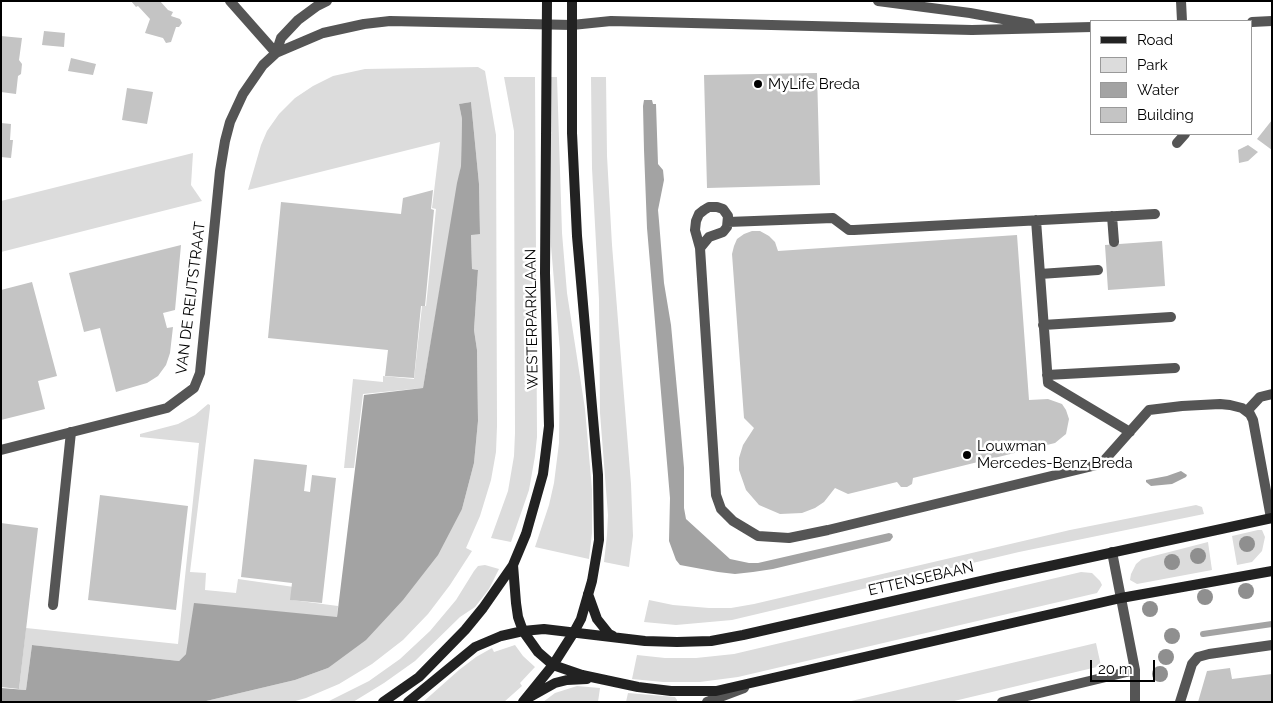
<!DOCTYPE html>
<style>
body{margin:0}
#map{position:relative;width:1273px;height:703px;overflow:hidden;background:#fff;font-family:Raleway,sans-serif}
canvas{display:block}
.frame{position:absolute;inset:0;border:2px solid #000;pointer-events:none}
.legend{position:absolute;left:1090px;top:20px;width:162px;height:115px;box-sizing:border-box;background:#fff;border:1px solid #999;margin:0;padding:6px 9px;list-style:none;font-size:15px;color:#000}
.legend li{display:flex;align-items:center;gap:10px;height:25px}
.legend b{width:25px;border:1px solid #999}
.scale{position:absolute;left:1090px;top:660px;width:65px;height:22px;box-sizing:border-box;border:2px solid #000;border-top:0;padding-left:6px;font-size:15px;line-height:18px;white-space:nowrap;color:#000;-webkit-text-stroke:4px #fff;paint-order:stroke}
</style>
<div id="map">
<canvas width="1273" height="703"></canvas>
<div class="frame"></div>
<ul class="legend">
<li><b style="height:6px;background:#222"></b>Road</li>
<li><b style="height:14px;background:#dcdcdc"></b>Park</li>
<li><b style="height:14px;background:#a3a3a3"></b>Water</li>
<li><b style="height:14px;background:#c4c4c4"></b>Building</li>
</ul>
<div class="scale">20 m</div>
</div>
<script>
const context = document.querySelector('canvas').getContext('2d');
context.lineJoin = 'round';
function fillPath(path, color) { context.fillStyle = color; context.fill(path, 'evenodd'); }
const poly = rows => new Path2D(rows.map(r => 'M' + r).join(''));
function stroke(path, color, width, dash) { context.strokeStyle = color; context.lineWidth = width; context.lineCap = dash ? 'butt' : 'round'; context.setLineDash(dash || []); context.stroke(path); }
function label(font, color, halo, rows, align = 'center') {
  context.font = font + ' Raleway,sans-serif'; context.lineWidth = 5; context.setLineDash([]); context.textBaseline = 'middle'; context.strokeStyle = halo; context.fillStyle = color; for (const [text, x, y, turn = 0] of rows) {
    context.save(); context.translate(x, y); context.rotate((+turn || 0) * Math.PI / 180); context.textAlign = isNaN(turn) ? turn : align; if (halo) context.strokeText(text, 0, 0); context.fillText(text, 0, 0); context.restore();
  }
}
fillPath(poly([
 [478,67,485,71,496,135,497,426,496,452,491,480,480,516,466,548,472,551,450,585,428,614,403,640,372,664,339,684,306,698,292,702,202,702,295,680,328,668,462,509,474,463,478,421,477,350,474,330,478,270,472,269,471,234,480,234,479,184,471,102,459,104,462,119,461,166,423,388,363,394,354,468,344,468,353,379,383,382,383,376,414,379,422,306,426,306,436,209,432,208,440,142,248,190,261,145,267,131,279,114,295,98,313,86,333,76,365,69],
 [504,77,535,77,537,437,535,456,529,490,511,542,491,538,508,491,514,456,515,433,514,131],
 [551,77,557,77,562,233,567,293,585,409,592,490,592,533,589,559,535,547,549,505,554,483,559,443,560,351,551,246],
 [591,77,606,77,607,156,612,245,631,484,633,536,629,567,604,562,607,535,608,515,600,413,599,300,592,168],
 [193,153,191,185,202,201,1,252,1,201],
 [208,404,210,405,210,408,190,572,206,573,205,590,236,593,238,579,294,587,292,600,338,606,337,617,186,654,179,661,32,645,26,690,19,689,26,628,178,644,199,443,140,437,140,434,178,424,195,415],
 [1196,505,1202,507,1204,514,1019,552,732,620,676,625,644,622,649,600,673,605,709,608,731,608,754,604,1070,530],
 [1258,530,1262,530,1265,537,1262,551,1252,562,1237,565,1232,536],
 [1208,542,1212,570,1137,584,1130,580,1131,574,1136,564,1142,559],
 [485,565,499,569,489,589,475,607,460,617,415,661,384,683,353,702,327,702,369,681,400,659,430,631,456,600,474,571,478,566],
 [1081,572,1092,573,1100,581,1102,585,1097,593,738,677,700,682,663,682,632,679,637,655,665,658,696,658,734,654],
 [1096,643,1101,666,950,702,847,702],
 [515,645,523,656,535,667,520,683,522,686,504,702,423,702,459,670,476,657,492,648,494,652],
 [577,686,600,688,598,702,543,702,555,693],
 [628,693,675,697,677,700,677,702,626,702]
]), '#dcdcdc');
fillPath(poly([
 [644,100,652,100,653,104,656,104,658,164,663,170,664,180,658,210,659,221,664,283,671,325,681,433,684,468,684,508,686,519,730,559,749,563,758,563,889,533,892,534,893,537,890,541,773,569,753,572,735,574,718,572,680,565,676,560,669,541,670,498,647,228,644,150,643,106],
 [471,102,479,184,480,234,471,235,472,269,478,270,474,330,477,350,478,421,474,463,462,509,438,555,403,600,366,640,328,668,295,680,202,702,1,702,1,688,26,690,32,645,179,661,186,654,194,603,337,617,364,395,423,388,457,183,461,166,462,119,459,104],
 [1181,471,1187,475,1186,477,1172,484,1151,486,1146,482,1146,480,1167,476]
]), '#a3a3a3');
stroke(poly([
 [1203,634,1272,624]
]), '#a3a3a3', 6);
fillPath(poly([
 [131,1,160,1,168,10,173,12,171,16,180,19,182,23,179,27,176,27,171,42,166,43,163,38,145,33,150,19,138,6,136,7],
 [44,31,65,33,64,47,42,45],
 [1,36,22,38,19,60,22,64,21,74,18,76,16,94,1,92],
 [71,58,96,64,93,75,68,71],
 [817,73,820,185,707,188,704,75],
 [127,88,153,92,147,124,122,120],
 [1272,120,1272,150,1257,139],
 [1,123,11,124,10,140,13,140,11,158,1,157],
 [1248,145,1258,152,1248,161,1239,163,1238,150],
 [433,190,431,209,434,210,425,306,421,306,414,378,385,376,388,350,268,338,281,202,401,214,403,198],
 [752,231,760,231,769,236,775,242,778,251,1017,235,1029,400,1048,399,1062,404,1066,410,1069,419,1066,434,1055,443,913,478,912,484,907,487,901,487,897,482,848,494,835,488,824,502,815,508,802,513,780,514,759,505,746,490,739,470,739,458,743,445,754,428,744,418,732,254,734,246,737,239,744,234],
 [1162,241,1165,286,1108,290,1105,245],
 [181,245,175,310,163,313,167,328,173,327,170,353,166,365,158,376,147,383,116,392,100,328,84,332,69,273],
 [32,282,57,376,38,381,45,409,1,420,1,290],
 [254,459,307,465,304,491,310,492,312,475,336,478,322,603,290,600,292,583,241,577],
 [100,495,188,506,176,610,88,600],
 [1,523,38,528,19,689,1,687],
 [1230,668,1232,679,1272,674,1272,702,1198,702,1207,671]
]), '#c4c4c4');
stroke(poly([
 [1177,143,1185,134],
 [1112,216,1114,242],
 [1036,220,1048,383,1130,432],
 [728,222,833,218,849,230,854,230,1155,214],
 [700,248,709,237,723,232,727,227,728,216,723,209,717,207,709,207,704,210,699,214,696,221,695,230,700,248,716,495,721,509,733,521,758,536,789,538,828,530,1101,464,1149,410,1182,406,1220,404,1230,405,1242,408,1250,414,1253,420,1271,518],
 [1040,274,1098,270],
 [1043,325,1171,317],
 [1047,375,1175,368],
 [1247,411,1260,397,1272,394],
 [53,605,71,432],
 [707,702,744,688],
 [1180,702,1192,664,1198,657,1209,654,1272,645]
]), '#555', 10);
stroke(poly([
 [230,1,276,53],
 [878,1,970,13,1030,24],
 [1181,1,1182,21],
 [1252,22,1272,21],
 [276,53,281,38,298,20,317,6,327,1],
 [1,450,167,408,194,388,200,373,220,171,225,141,230,122,243,94,263,65,276,53,323,33,364,24,390,21,572,25,611,21,972,30,1092,27],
 [1112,552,1135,670,1135,702],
 [1002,702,1135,670]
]), '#555', 10);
stroke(poly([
 [547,1,545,273,549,426,543,474,526,534,513,565,516,603,518,617,523,631,538,652,553,665,582,675,638,687,671,691,716,691,1121,598,1272,571],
 [588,594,597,619,609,634,613,636],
 [530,697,555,683,567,680,587,679],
 [383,702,419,677,465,630,483,608,513,565],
 [408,702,475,647,501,636,523,631,544,629,645,641,677,642,711,641,743,635,999,577,1272,518],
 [523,702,553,665,574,632,581,619,592,581,599,540,598,475,577,236,572,133,572,1]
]), '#222', 10);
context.fillStyle = '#8f8f8f';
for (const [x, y] of [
 [1247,544],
 [1198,556],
 [1172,562],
 [1246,591],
 [1205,597],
 [1150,609],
 [1172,636],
 [1166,657],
 [1160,674]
]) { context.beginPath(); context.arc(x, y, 8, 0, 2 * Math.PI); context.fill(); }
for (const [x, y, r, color] of [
 [758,84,5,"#000"],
 [967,455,5,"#000"]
]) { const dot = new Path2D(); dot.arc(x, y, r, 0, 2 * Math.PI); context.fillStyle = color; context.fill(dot); stroke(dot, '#fff', 2); }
label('15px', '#000', '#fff', [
 ["MyLife Breda",768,84],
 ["Louwman",977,446],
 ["Mercedes-Benz Breda",977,463]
], 'left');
label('15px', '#000', '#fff', [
 ["VAN DE REIJTSTRAAT",191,298,-83],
 ["WESTERPARKLAAN",532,319,-91],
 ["ETTENSEBAAN",921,579,-13]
]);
</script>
